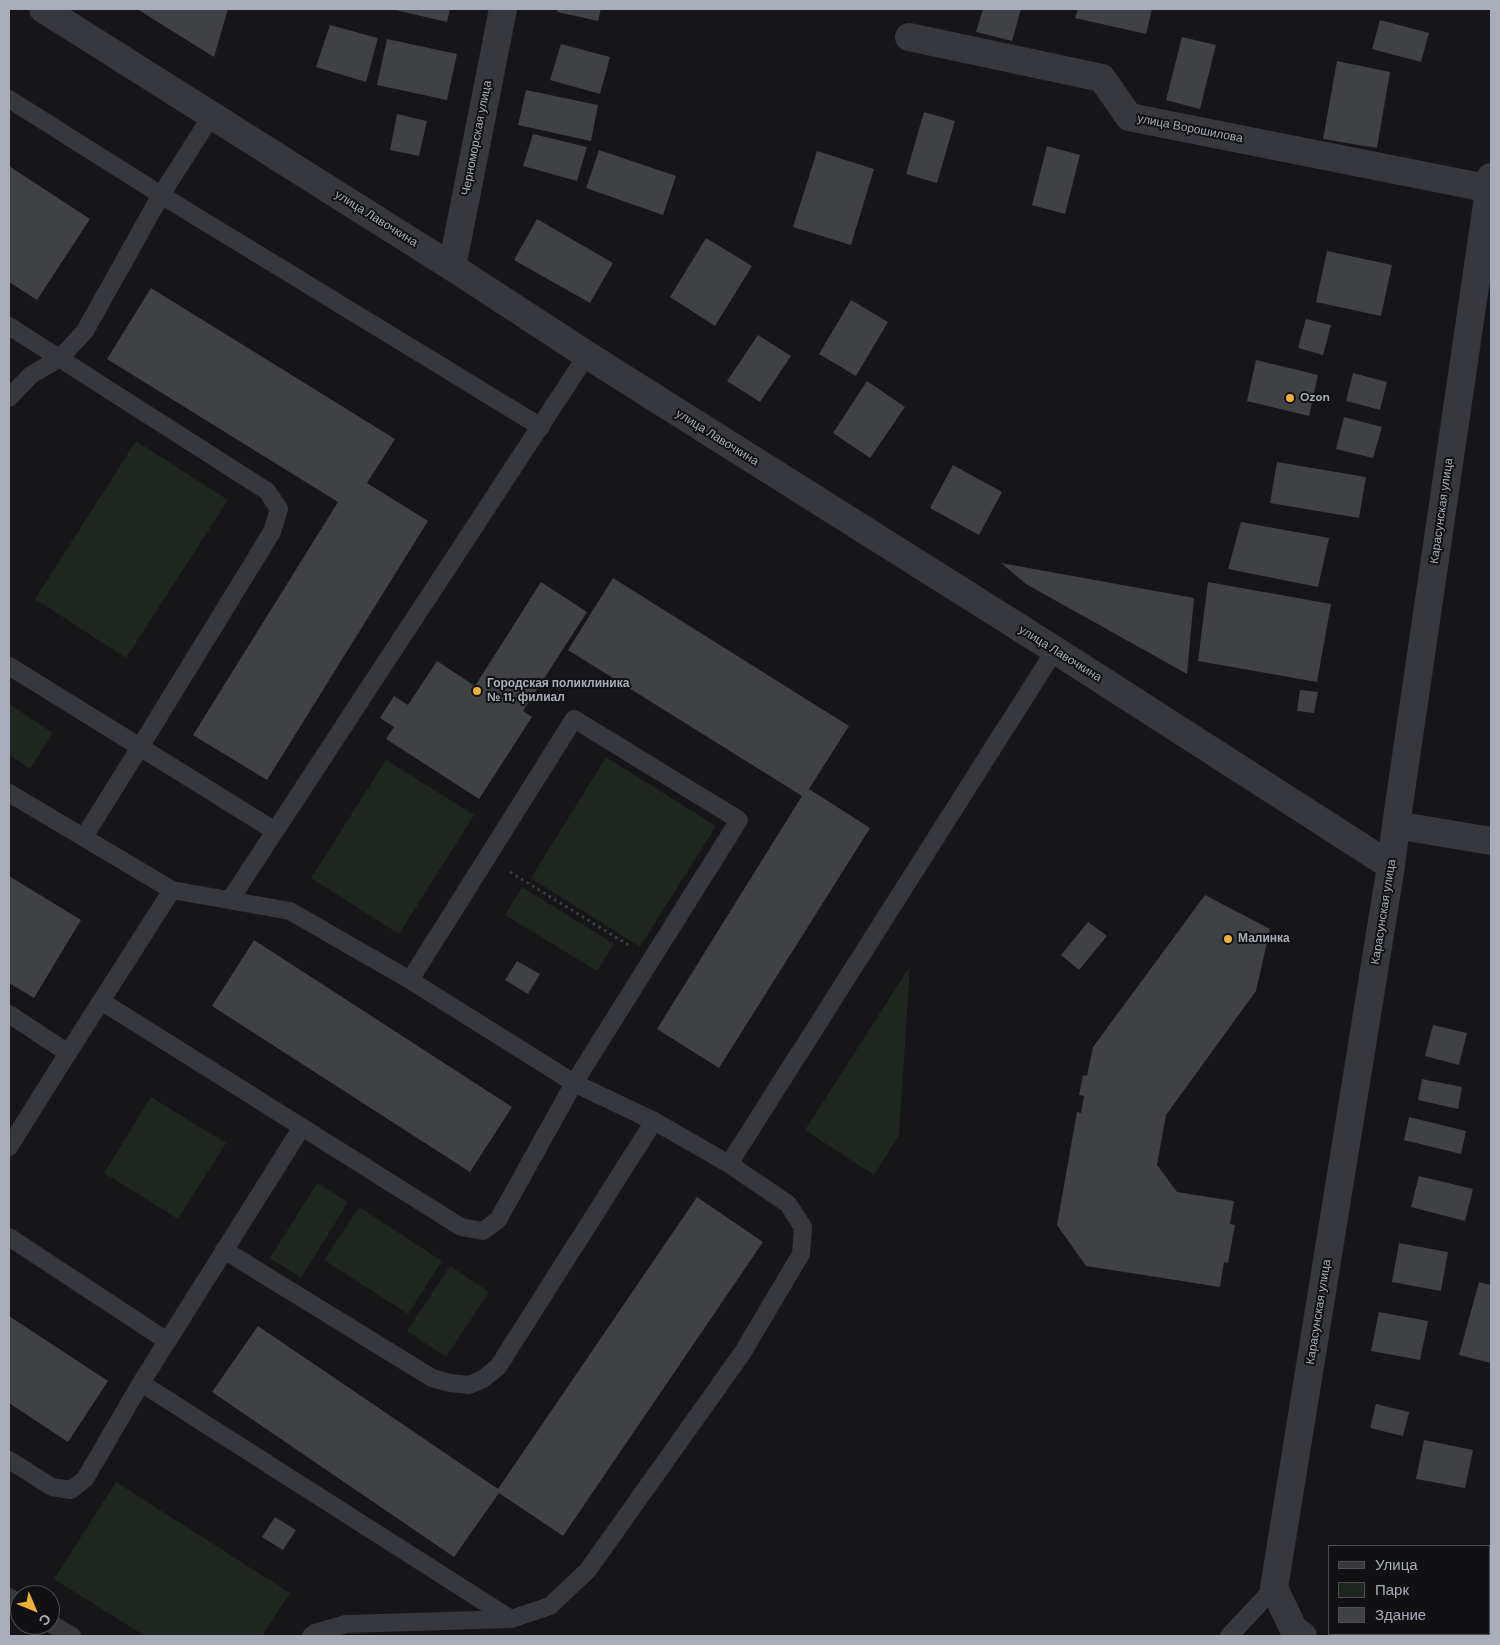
<!DOCTYPE html>
<meta charset="utf-8">
<style>
body{margin:0}
#map{position:relative;width:1500px;height:1645px;overflow:hidden;background:#161618;font-family:"DM Sans",sans-serif}
canvas{display:block}
.frame{position:absolute;inset:0;border:10px solid #a8adb8;pointer-events:none}
.legend{position:absolute;left:1328px;top:1545px;width:162px;height:90px;box-sizing:border-box;background:#111113;border:1px solid #4d4f55;margin:0;padding:6px 9px;list-style:none;font-size:15px;color:#a8adb8}
.legend li{display:flex;align-items:center;gap:10px;height:25px}
.legend b{width:25px;border:1px solid #4d4f55}
.north{position:absolute;left:10px;top:1585px;width:50px;height:50px;box-sizing:border-box;background:#111113;border:1px solid #4d4f55;border-radius:50%;rotate:135deg;font-size:14px;font-weight:700;line-height:20px;text-align:center;color:#a8adb8}
.north::after{content:'';display:block;margin:auto;width:18px;height:22px;background:#f2b134;clip-path:polygon(50% 0,100% 100%,50% 72%,0 100%)}
</style>
<div id="map">
<canvas width="1500" height="1645"></canvas>
<div class="frame"></div>
<ul class="legend">
<li><b style="height:6px;background:#37383d"></b>Улица</li>
<li><b style="height:14px;background:#1e261f"></b>Парк</li>
<li><b style="height:14px;background:#404145"></b>Здание</li>
</ul>
<div class="north">С</div>
</div>
<script>
const context = document.querySelector('canvas').getContext('2d');
context.lineJoin = 'round';
function fillPath(path, color) { context.fillStyle = color; context.fill(path, 'evenodd'); }
const poly = rows => new Path2D(rows.map(r => 'M' + r).join(''));
function stroke(path, color, width, dash) { context.strokeStyle = color; context.lineWidth = width; context.lineCap = dash ? 'butt' : 'round'; context.setLineDash(dash || []); context.stroke(path); }
function label(font, color, halo, rows, align = 'center') {
  context.font = font + ' "DM Sans",sans-serif'; context.lineWidth = 4; context.setLineDash([]); context.textBaseline = 'middle'; context.strokeStyle = halo; context.fillStyle = color; for (const [text, x, y, turn = 0] of rows) {
    context.save(); context.translate(x, y); context.rotate((+turn || 0) * Math.PI / 180); context.textAlign = isNaN(turn) ? turn : align; if (halo) context.strokeText(text, 0, 0); context.fillText(text, 0, 0); context.restore();
  }
}
fillPath(poly([
 [136,441,228,500,126,658,35,599],
 [9,704,53,733,30,769,9,755],
 [606,757,716,826,640,947,531,878],
 [386,760,474,815,399,934,311,878],
 [522,887,614,944,597,971,505,915],
 [910,966,899,1135,874,1175,805,1130],
 [151,1097,226,1143,178,1219,104,1173],
 [317,1183,348,1202,301,1278,270,1258],
 [359,1207,442,1261,408,1314,324,1260],
 [450,1266,489,1292,446,1357,407,1331],
 [116,1482,290,1593,262,1636,145,1636,54,1579]
]), '#1e261f');
fillPath(poly([
 [137,9,228,9,214,57],
 [391,9,450,9,447,22],
 [558,9,601,9,598,21,557,12],
 [983,9,1021,9,1012,41,976,32],
 [1078,9,1152,9,1146,34,1075,18],
 [1380,20,1429,33,1421,62,1372,49],
 [330,25,378,38,366,82,316,67],
 [1182,37,1216,45,1200,109,1166,100],
 [387,39,457,54,447,100,377,85],
 [561,44,610,57,600,94,550,80],
 [1337,61,1390,72,1377,148,1323,139],
 [526,90,598,105,591,141,518,125],
 [924,112,955,121,937,183,906,174],
 [397,114,427,121,419,156,390,150],
 [533,134,587,147,577,181,523,166],
 [1047,146,1080,155,1065,214,1032,205],
 [599,150,676,176,663,215,586,188],
 [817,151,874,169,851,245,793,227],
 [9,166,90,219,37,300,9,282],
 [537,219,613,263,590,303,514,260],
 [706,238,752,266,715,326,670,297],
 [1327,251,1392,265,1381,316,1316,302],
 [151,288,395,439,367,483,428,521,267,780,193,735,338,502,107,359],
 [851,300,888,322,856,376,819,354],
 [1306,319,1331,325,1323,355,1298,348],
 [758,335,791,356,760,402,727,381],
 [1256,360,1318,375,1309,416,1247,401],
 [1353,373,1387,382,1380,410,1346,401],
 [867,381,905,407,870,458,833,433],
 [1344,417,1382,427,1373,458,1336,449],
 [1277,462,1366,477,1359,518,1270,503],
 [953,465,1002,492,979,535,930,508],
 [1241,522,1329,538,1318,587,1228,569],
 [1001,563,1194,598,1187,674,1026,584],
 [613,578,849,726,809,789,870,828,719,1068,657,1029,802,796,568,650],
 [541,582,587,612,523,711,532,717,479,799,386,739,394,727,380,718,394,696,408,705,437,661,475,686],
 [1208,582,1331,604,1317,682,1198,661],
 [1300,690,1318,692,1314,713,1297,711],
 [9,876,81,920,34,998,9,983],
 [1205,895,1270,929,1256,991,1166,1115,1157,1165,1177,1192,1234,1201,1230,1224,1235,1225,1228,1263,1224,1262,1220,1287,1086,1266,1057,1225,1077,1112,1081,1113,1084,1096,1079,1095,1083,1075,1087,1076,1093,1047],
 [1088,922,1107,936,1079,970,1061,955],
 [254,940,512,1107,470,1172,212,1006],
 [517,961,540,974,528,994,505,980],
 [1433,1025,1467,1033,1459,1065,1425,1056],
 [1422,1079,1462,1087,1458,1109,1418,1100],
 [1409,1117,1466,1131,1461,1154,1404,1140],
 [1419,1176,1473,1189,1465,1221,1411,1207],
 [697,1197,763,1242,563,1536,499,1493,454,1557,212,1392,258,1326,498,1489],
 [1399,1243,1448,1252,1441,1291,1392,1282],
 [1479,1282,1491,1285,1491,1363,1459,1355],
 [1379,1312,1428,1321,1420,1360,1371,1351],
 [9,1316,108,1381,68,1442,9,1403],
 [1376,1404,1409,1412,1403,1436,1370,1428],
 [1424,1440,1473,1450,1465,1488,1416,1479],
 [275,1517,296,1530,283,1550,262,1537]
]), '#404145');
stroke(poly([
 [510,872,630,946]
]), '#3d3f44', 3, [2.5, 4]);
stroke(poly([
 [9,99,161,195,541,427],
 [9,326,267,491,279,509,272,532,140,747,275,831,587,355],
 [9,398,31,375,60,358,85,331,161,195,212,115],
 [9,666,140,747,84,837],
 [9,793,172,890,68,1053,9,1014],
 [172,890,290,911,410,980,574,1083,654,1121,729,1164,788,1204,803,1227,801,1254,743,1352,588,1570,550,1606,511,1619,346,1624,315,1633,311,1636],
 [230,900,275,831],
 [101,1001,461,1227,483,1231,498,1220,574,1083,739,820,574,719,410,980],
 [9,1147,68,1053],
 [729,1164,1055,650],
 [9,1237,167,1341],
 [224,1250,432,1378,450,1383,469,1385,483,1379,498,1367,654,1121],
 [141,1383,511,1619],
 [9,1460,52,1487,71,1490,85,1479,141,1383,302,1127],
 [9,1597,20,1604],
 [50,1623,72,1636],
 [1229,1636,1274,1588]
]), '#37383d', 18);
stroke(poly([
 [43,9,452,267,587,355,1055,650,1391,866],
 [909,37,1102,78,1129,117,1491,189],
 [452,267,503,9],
 [1396,825,1491,841],
 [1303,1636,1294,1630,1274,1588,1391,866,1396,825,1491,177]
]), '#37383d', 28);
for (const [x, y, r, color] of [
 [1290,398,5,"#f2b134"],
 [477,691,5,"#f2b134"],
 [1228,939,5,"#f2b134"]
]) { const dot = new Path2D(); dot.arc(x, y, r, 0, 2 * Math.PI); context.fillStyle = color; context.fill(dot); stroke(dot, '#111113', 2); }
label('12px', '#a8adb8', '#111113', [
 ["улица Ворошилова",1190,129,11],
 ["Черноморская улица",477,138,-79],
 ["улица Лавочкина",376,219,32],
 ["улица Лавочкина",717,438,32],
 ["Карасунская улица",1442,511,-82],
 ["улица Лавочкина",1060,654,32],
 ["Карасунская улица",1384,912,-81],
 ["Карасунская улица",1319,1312,-81]
]);
label('bold 12px', '#a8adb8', '#111113', [
 ["Ozon",1300,398],
 ["Городская поликлиника",487,684],
 ["№ 11, филиал",487,698],
 ["Малинка",1238,939]
], 'left');
</script>
